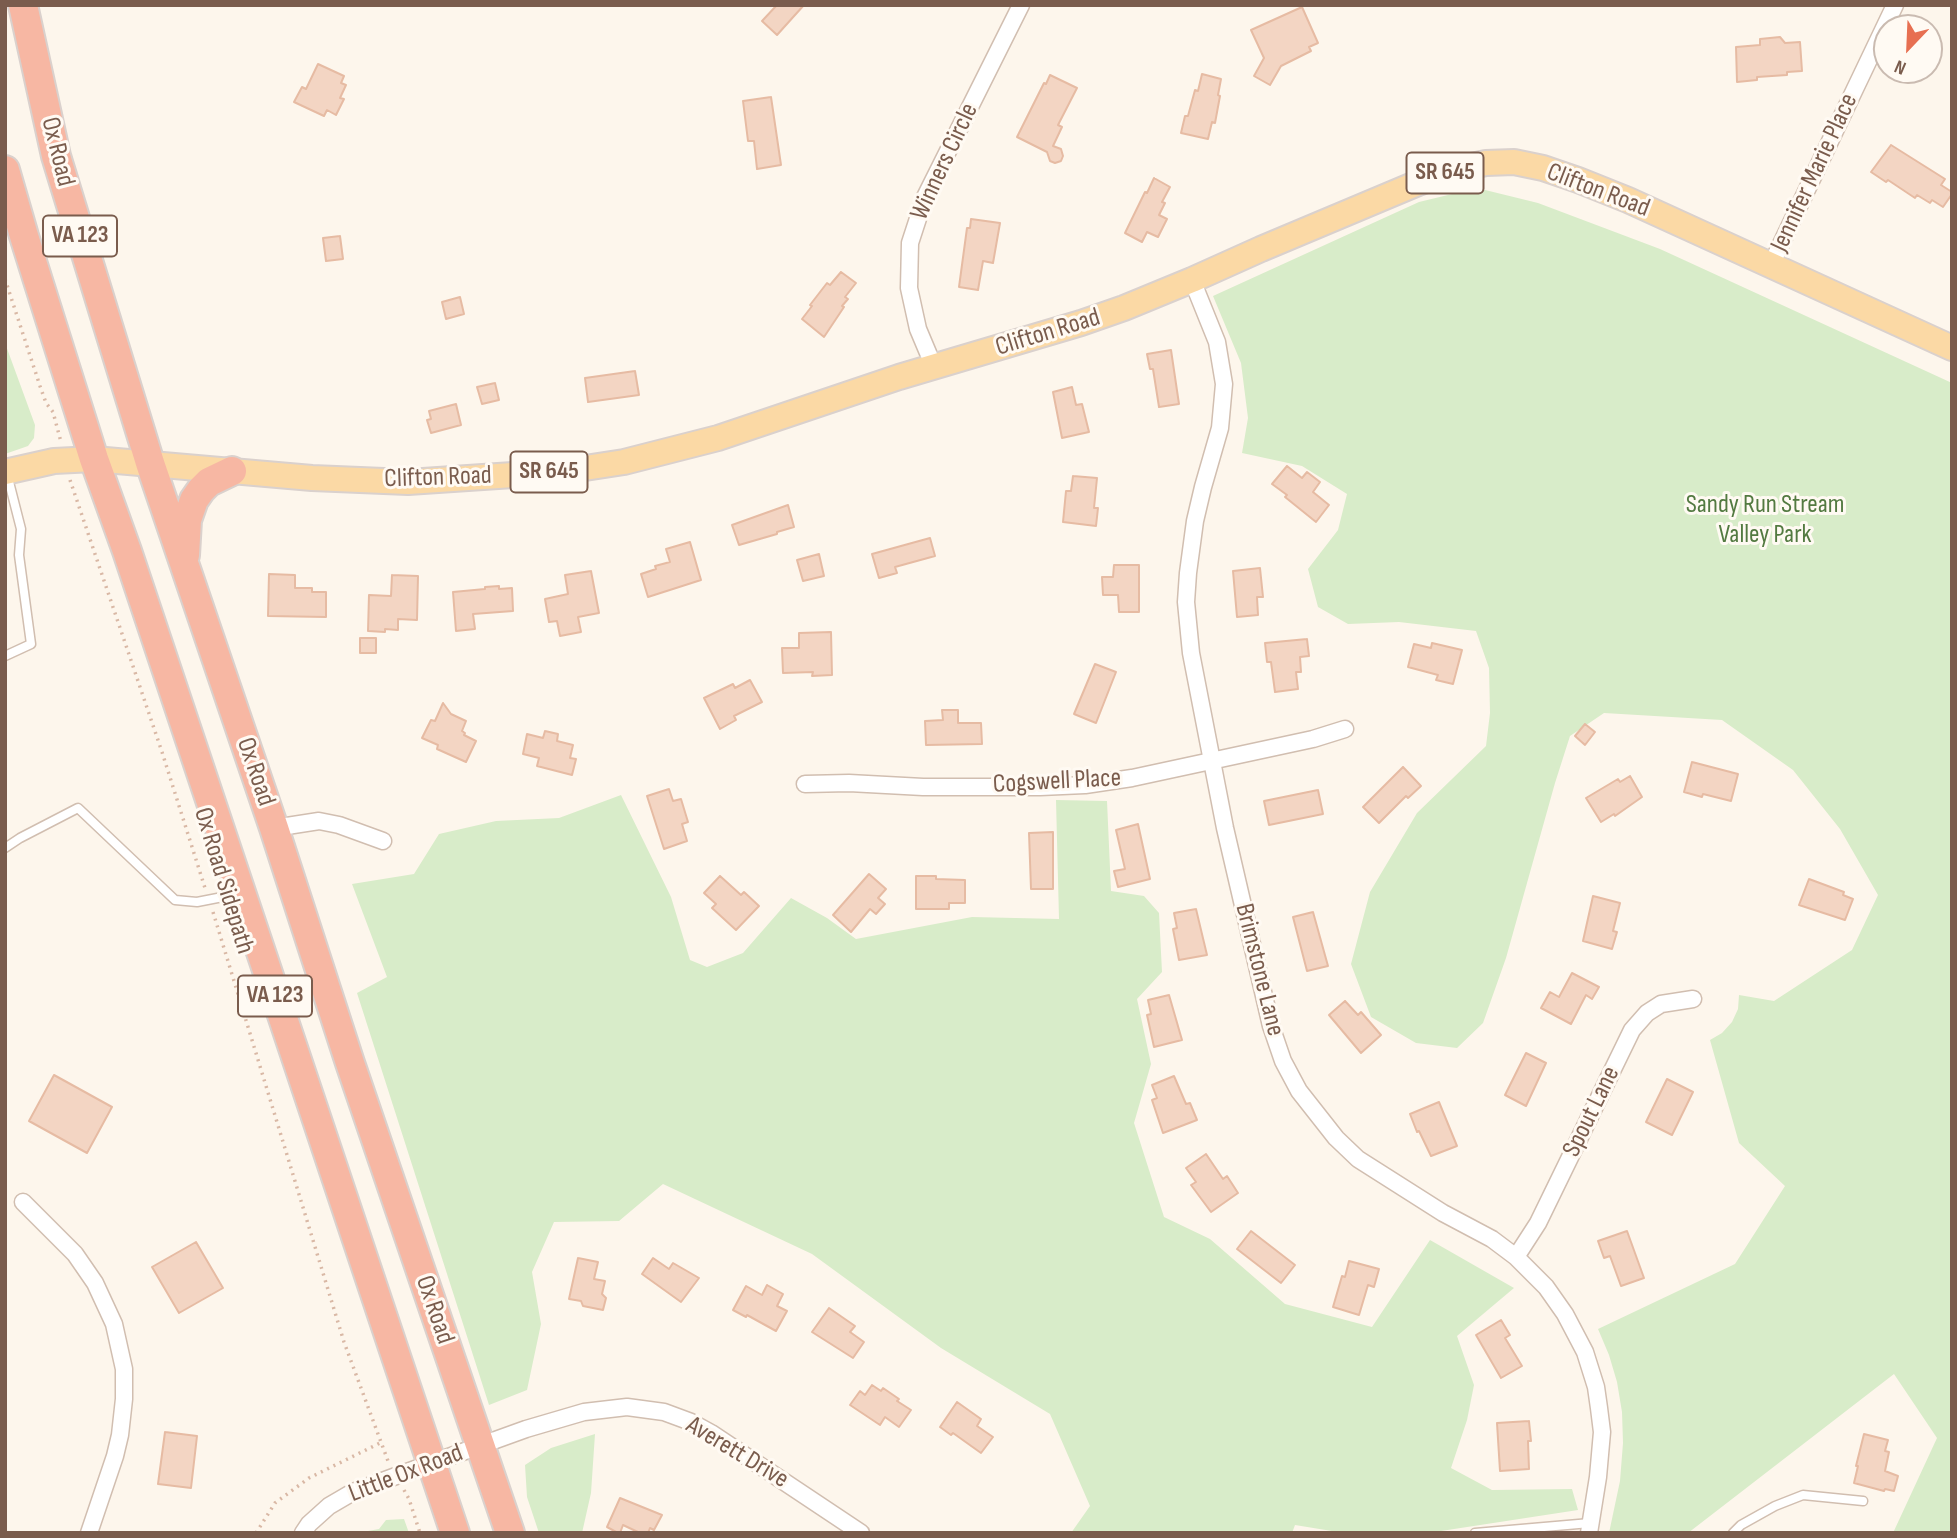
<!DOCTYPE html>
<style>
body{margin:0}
#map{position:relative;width:1957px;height:1538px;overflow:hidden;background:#fdf6ec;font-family:"Sofia Sans Condensed",sans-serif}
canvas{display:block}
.frame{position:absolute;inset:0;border:7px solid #7a5c4d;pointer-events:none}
.north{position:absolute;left:1873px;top:14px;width:70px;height:70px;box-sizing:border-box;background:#fffaf3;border:2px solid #cabbb1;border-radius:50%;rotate:203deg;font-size:19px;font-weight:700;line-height:28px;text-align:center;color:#7a5c4d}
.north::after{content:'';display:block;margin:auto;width:24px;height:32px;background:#e76f51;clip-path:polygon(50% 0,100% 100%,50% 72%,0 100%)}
</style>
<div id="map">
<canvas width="1957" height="1538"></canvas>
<div class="frame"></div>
<div class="north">N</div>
</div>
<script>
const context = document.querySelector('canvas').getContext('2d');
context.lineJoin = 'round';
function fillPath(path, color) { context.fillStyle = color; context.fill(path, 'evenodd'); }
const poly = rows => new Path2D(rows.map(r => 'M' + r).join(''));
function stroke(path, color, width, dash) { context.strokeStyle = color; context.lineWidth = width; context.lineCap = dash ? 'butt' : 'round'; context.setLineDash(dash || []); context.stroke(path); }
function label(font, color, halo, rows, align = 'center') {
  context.font = font + ' "Sofia Sans Condensed",sans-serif'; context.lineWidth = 6; context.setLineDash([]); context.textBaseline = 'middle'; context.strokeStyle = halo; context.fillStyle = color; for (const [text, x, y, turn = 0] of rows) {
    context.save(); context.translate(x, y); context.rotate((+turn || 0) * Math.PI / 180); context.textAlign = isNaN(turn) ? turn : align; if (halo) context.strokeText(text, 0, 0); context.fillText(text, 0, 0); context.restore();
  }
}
fillPath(poly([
 [1477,188,1538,203,1660,249,1952,383,1952,1533,1893,1533,1937,1438,1894,1374,1688,1533,1609,1533,1620,1481,1623,1443,1622,1412,1617,1382,1609,1355,1598,1329,1735,1264,1785,1186,1739,1143,1710,1040,1722,1033,1732,1022,1738,1009,1739,995,1774,1001,1852,950,1878,895,1840,829,1793,770,1722,720,1604,713,1570,736,1555,783,1506,958,1483,1023,1457,1048,1416,1043,1371,1017,1351,964,1370,892,1417,813,1486,746,1490,713,1489,668,1476,631,1399,622,1348,624,1318,607,1308,569,1338,530,1347,494,1302,466,1242,453,1248,418,1241,363,1213,296,1419,202],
 [5,343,35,425,34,438,28,446,5,454],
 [621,795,671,897,690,960,707,967,743,953,791,898,827,918,856,939,972,917,1059,919,1056,800,1107,801,1111,891,1144,896,1159,913,1162,972,1137,999,1151,1064,1134,1123,1164,1217,1210,1239,1285,1304,1372,1327,1430,1240,1514,1288,1457,1336,1474,1385,1467,1420,1451,1468,1492,1490,1572,1489,1578,1510,1428,1533,1344,1533,1295,1525,1292,1533,1071,1533,1090,1506,1050,1414,941,1348,812,1254,663,1184,619,1221,554,1222,532,1272,541,1324,527,1390,489,1405,357,993,387,977,352,884,414,874,439,834,496,821,559,818],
 [595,1434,591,1493,582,1533,539,1533,527,1497,525,1465,551,1448],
 [404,1519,409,1533,357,1533,379,1529,386,1520]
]), '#d8ecc9');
const building = poly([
 [777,5,804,5,777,35,762,21,777,5],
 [1302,7,1318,43,1309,47,1311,51,1281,66,1270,85,1254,76,1264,58,1251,30,1302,7],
 [1780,37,1785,43,1800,42,1802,71,1787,72,1787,75,1757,77,1757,80,1737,82,1736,47,1760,45,1760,39,1780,37],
 [318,64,344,76,341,83,346,85,340,98,344,99,336,115,327,110,324,116,294,102,302,87,306,89,318,64],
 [1202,74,1221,79,1218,95,1220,96,1215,123,1212,122,1208,139,1181,133,1185,116,1188,116,1195,90,1198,91,1202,74],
 [1050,75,1077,88,1058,125,1062,127,1053,146,1061,149,1063,156,1061,161,1055,163,1050,161,1047,152,1017,137,1044,83,1046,84,1050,75],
 [771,97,781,165,757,169,754,141,748,141,743,101,771,97],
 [1891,145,1945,179,1941,185,1952,192,1952,194,1943,207,1932,200,1930,203,1917,195,1915,198,1888,180,1886,182,1871,172,1891,145],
 [1154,178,1170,187,1162,202,1165,203,1159,215,1167,219,1158,237,1147,232,1142,242,1125,233,1145,192,1147,193,1154,178],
 [971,219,1000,223,993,263,983,261,978,290,959,287,967,228,970,228,971,219],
 [340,236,343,259,326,261,323,238,340,236],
 [841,272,856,283,845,297,848,299,842,306,844,307,824,337,802,319,812,306,810,305,827,283,830,285,841,272],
 [460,297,464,314,446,319,442,302,460,297],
 [1171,350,1179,404,1159,407,1153,369,1150,369,1147,354,1171,350],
 [635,371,639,395,588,402,585,378,635,371],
 [495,383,499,400,482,404,477,387,495,383],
 [1072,387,1076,405,1082,404,1089,432,1062,438,1053,392,1072,387],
 [456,404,461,425,431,433,427,420,431,419,429,411,456,404],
 [1287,466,1302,478,1307,472,1320,482,1313,492,1329,505,1316,522,1285,497,1287,495,1272,484,1287,466],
 [1073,476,1097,478,1094,508,1098,508,1096,526,1063,522,1066,491,1071,491,1073,476],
 [788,505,794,527,777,532,777,534,739,545,732,525,788,505],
 [930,538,935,556,895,567,897,573,879,578,872,554,930,538],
 [690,542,701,580,648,597,641,574,656,569,655,566,670,562,666,549,690,542],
 [819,554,824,576,803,581,797,560,819,554],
 [1114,565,1139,565,1139,612,1119,612,1118,595,1103,595,1102,577,1113,577,1114,565],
 [1260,568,1263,597,1257,597,1258,615,1237,617,1233,571,1260,568],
 [591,571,599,613,578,617,581,632,560,636,557,621,549,622,545,599,568,594,565,575,591,571],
 [269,574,295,575,295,588,312,588,312,592,326,592,326,617,268,616,269,574],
 [392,575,418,576,417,620,398,619,398,630,385,629,385,632,368,631,369,595,391,596,392,575],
 [499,586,499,589,512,588,513,611,473,614,475,629,456,631,453,592,485,589,485,587,499,586],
 [831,632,832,675,812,676,813,672,783,673,782,648,799,648,799,633,831,632],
 [360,638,376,638,376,653,360,653,360,638],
 [1307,639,1309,656,1300,657,1301,672,1296,672,1298,689,1275,692,1271,662,1267,662,1265,643,1307,639],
 [1432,643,1462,650,1453,684,1436,680,1438,675,1408,667,1414,644,1431,648,1432,643],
 [1095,664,1116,672,1096,723,1074,714,1095,664],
 [750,680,762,702,734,716,736,720,720,729,704,698,733,684,735,688,750,680],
 [443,703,451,714,466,721,462,731,465,733,464,735,476,741,466,762,437,749,438,745,422,738,431,720,435,721,443,703],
 [942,710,958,710,958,723,981,723,982,744,926,745,925,721,943,720,942,710],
 [1585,724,1595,732,1585,745,1575,736,1585,724],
 [545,731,558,734,557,741,573,745,570,758,576,759,572,775,537,766,539,758,523,754,527,734,543,738,545,731],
 [1692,762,1738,774,1731,801,1703,794,1702,797,1684,792,1692,762],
 [1403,767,1421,786,1408,798,1406,796,1379,823,1363,807,1403,767],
 [1630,776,1642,797,1615,816,1614,814,1601,822,1586,798,1618,779,1620,782,1630,776],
 [669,789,673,801,681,799,688,822,682,824,687,841,664,849,647,796,669,789],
 [1318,790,1323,814,1269,825,1264,801,1318,790],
 [1138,824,1150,879,1118,887,1114,871,1125,869,1116,830,1138,824],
 [1053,832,1053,889,1031,889,1029,833,1053,832],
 [869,874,886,889,878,898,885,904,876,914,870,909,851,932,833,915,869,874],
 [720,876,741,895,744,892,759,906,736,930,712,908,716,904,704,893,720,876],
 [916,876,936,876,936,879,965,880,965,903,949,903,949,909,916,909,916,876],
 [1809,879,1844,892,1843,895,1853,899,1845,920,1799,905,1809,879],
 [1593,896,1620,903,1613,931,1617,932,1612,949,1583,941,1593,896],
 [1196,909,1207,955,1179,960,1173,929,1177,928,1174,913,1196,909],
 [1313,912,1328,966,1307,971,1293,917,1313,912],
 [1572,973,1599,987,1592,999,1586,995,1571,1024,1541,1008,1550,992,1559,997,1572,973],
 [1169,995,1182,1040,1154,1047,1147,1015,1151,1014,1148,1000,1169,995],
 [1345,1001,1358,1015,1361,1012,1381,1035,1361,1053,1329,1015,1345,1001],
 [1526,1053,1546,1063,1526,1106,1505,1095,1526,1053],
 [54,1075,112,1107,87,1153,29,1121,54,1075],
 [1174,1076,1186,1104,1190,1103,1197,1120,1163,1133,1152,1100,1157,1098,1152,1085,1174,1076],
 [1667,1079,1693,1092,1672,1135,1646,1122,1667,1079],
 [1439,1102,1457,1146,1431,1156,1419,1131,1417,1132,1410,1114,1439,1102],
 [1206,1154,1223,1179,1227,1176,1238,1193,1211,1212,1191,1185,1196,1182,1186,1168,1206,1154],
 [1251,1231,1295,1265,1281,1283,1237,1249,1251,1231],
 [1627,1231,1644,1278,1621,1286,1610,1256,1604,1258,1598,1241,1627,1231],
 [196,1242,223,1288,179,1313,152,1267,196,1242],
 [578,1258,598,1262,594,1279,605,1281,602,1294,606,1298,603,1310,583,1306,581,1301,569,1299,578,1258],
 [653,1258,669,1269,673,1263,699,1278,681,1302,642,1274,653,1258],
 [1349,1261,1379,1269,1374,1287,1368,1285,1359,1315,1333,1307,1342,1276,1345,1277,1349,1261],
 [767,1285,783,1294,777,1306,787,1311,776,1331,747,1315,746,1317,733,1310,746,1286,762,1295,767,1285],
 [829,1308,855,1326,850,1332,864,1342,853,1358,812,1332,829,1308],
 [1501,1320,1510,1335,1505,1338,1522,1366,1501,1378,1476,1335,1501,1320],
 [872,1385,881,1391,883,1388,899,1399,897,1401,911,1410,899,1427,885,1417,880,1425,850,1405,860,1391,865,1395,872,1385],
 [957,1402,981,1419,977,1426,993,1437,981,1453,953,1433,951,1435,940,1427,957,1402],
 [1529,1421,1531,1441,1528,1441,1529,1469,1500,1471,1497,1423,1529,1421],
 [165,1432,197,1436,191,1488,158,1484,165,1432],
 [1864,1434,1888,1440,1885,1451,1889,1452,1885,1471,1898,1476,1894,1491,1885,1489,1884,1491,1854,1483,1858,1466,1856,1466,1864,1434],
 [620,1498,662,1515,654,1530,650,1528,648,1533,640,1533,623,1525,620,1533,618,1533,607,1527,620,1498]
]);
fillPath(building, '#f3d5c3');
stroke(building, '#e6bba3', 2);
const lane = poly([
 [5,656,31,644,19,555,21,529,7,474],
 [5,848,20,838,78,808,175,900,197,902,238,894],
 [1475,1533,1590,1523],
 [1733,1533,1741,1525,1775,1506,1803,1495,1863,1501]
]);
const street = poly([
 [1771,265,1895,5],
 [1192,280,1217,342,1224,384,1220,428,1203,487,1195,521,1188,573,1186,602,1191,653,1225,828,1271,1026,1283,1061,1299,1091,1336,1138,1358,1159,1443,1213,1492,1239,1516,1257,1546,1287,1565,1314,1585,1352,1596,1387,1599,1408,1602,1432,1598,1477,1589,1533],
 [934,367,918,329,909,288,910,243,925,197,1021,5],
 [805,784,849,783,923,787,1040,787,1085,785,1132,778,1313,739,1345,729],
 [274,828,319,821,339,825,383,841],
 [23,1202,75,1254,95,1283,114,1324,124,1369,124,1399,120,1435,115,1456,89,1533],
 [1516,1257,1538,1223,1632,1030,1647,1013,1661,1004,1693,999],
 [303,1533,309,1524,329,1506,353,1492,396,1476,526,1429,584,1412,627,1407,664,1412,691,1422,711,1433,861,1533]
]);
const primary = poly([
 [5,472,54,461,94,459,312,478,408,482,513,475,572,470,624,462,718,438,899,377,1081,323,1124,308,1192,280,1261,249,1418,183,1457,169,1486,163,1514,162,1543,168,1578,180,1628,200,1952,348]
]);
const highway = poly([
 [23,5,56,156,150,463,274,828,350,1063,510,1533],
 [5,170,24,236,94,459,127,551,455,1533],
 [185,555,187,520,194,500,201,490,209,482,232,471]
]);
stroke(lane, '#d1beb0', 11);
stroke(street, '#d1beb0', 19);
stroke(primary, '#dad1cd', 28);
stroke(highway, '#dad1cd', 32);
stroke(poly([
 [5,279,40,386,46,403,53,412,61,442],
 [70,480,162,752,205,888],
 [213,912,344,1342,388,1461],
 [404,1490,409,1499,420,1533],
 [256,1533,275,1503,309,1478,380,1443]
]), '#d9b8a5', 3.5, [2, 5]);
stroke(lane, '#fff', 8);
stroke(street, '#fff', 16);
stroke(primary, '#fbd9a5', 24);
stroke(highway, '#f7b7a3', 28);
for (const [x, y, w] of [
 [1445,173,77],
 [80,236,74],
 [549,472,77],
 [275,996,74]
]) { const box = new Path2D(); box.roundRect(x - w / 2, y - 20.5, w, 41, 5); context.fillStyle = '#fffaf3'; context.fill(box); stroke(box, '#7a5c4d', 2); }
label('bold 24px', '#7a5c4d', null, [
 ["SR 645",1445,173],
 ["VA 123",80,236],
 ["SR 645",549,472],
 ["VA 123",275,996]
]);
label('26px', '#7a5c4d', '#fffaf3', [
 ["Ox Road",57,152,76],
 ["Winners Circle",945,162,-65],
 ["Jennifer Marie Place",1815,173,-65],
 ["Clifton Road",1598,191,21],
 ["Clifton Road",1048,333,-17],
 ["Clifton Road",438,478,-2],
 ["Ox Road",255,772,71],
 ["Cogswell Place",1057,782,-3],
 ["Ox Road Sidepath",223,881,73],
 ["Brimstone Lane",1259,970,76],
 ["Spout Lane",1592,1112,-64],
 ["Ox Road",434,1310,71],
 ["Averett Drive",737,1453,31],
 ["Little Ox Road",406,1474,-21]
]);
label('26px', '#537a41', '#fffaf3', [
 ["Sandy Run Stream",1765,505],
 ["Valley Park",1765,535]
]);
</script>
